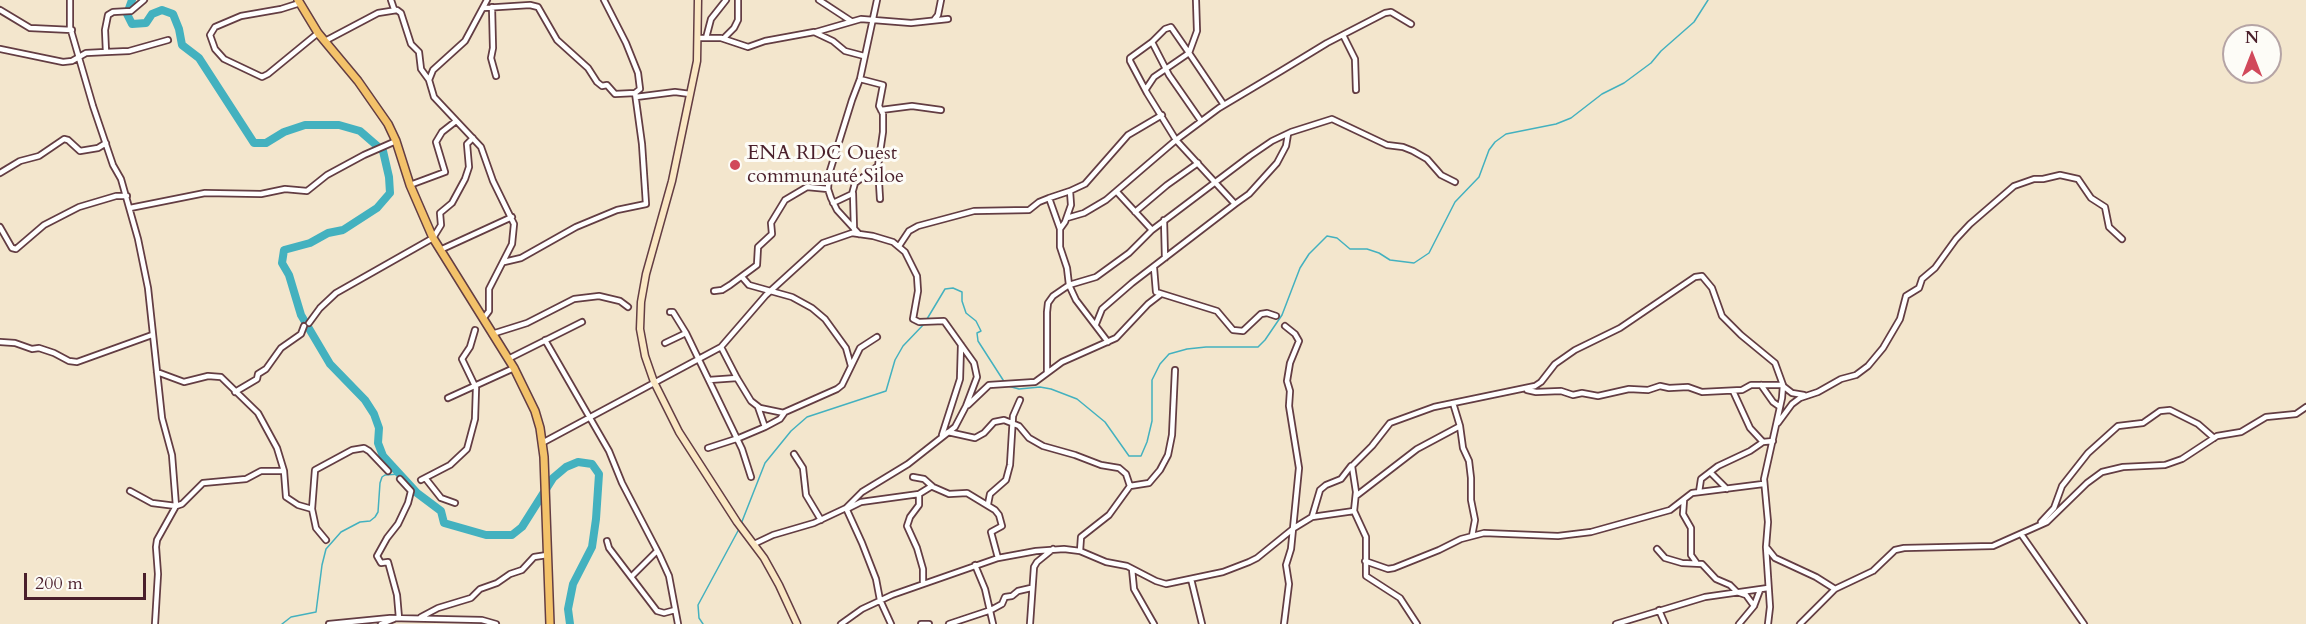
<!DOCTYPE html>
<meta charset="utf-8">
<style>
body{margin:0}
#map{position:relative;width:2306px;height:624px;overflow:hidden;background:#f3e6cd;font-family:Cardo,serif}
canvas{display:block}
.north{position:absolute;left:2222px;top:24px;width:60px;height:60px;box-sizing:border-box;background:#fdfcf7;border:2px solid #b5a4a5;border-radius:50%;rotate:0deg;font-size:16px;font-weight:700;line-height:24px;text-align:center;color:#4a1f2b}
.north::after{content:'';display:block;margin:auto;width:21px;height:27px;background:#d1495b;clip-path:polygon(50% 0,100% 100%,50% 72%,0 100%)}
.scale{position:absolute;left:24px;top:573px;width:122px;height:27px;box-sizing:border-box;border:3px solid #4a1f2b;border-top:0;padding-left:8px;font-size:18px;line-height:21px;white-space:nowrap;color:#4a1f2b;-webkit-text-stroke:4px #fdfcf7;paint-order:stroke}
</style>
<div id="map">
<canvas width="2306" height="624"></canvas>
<div class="north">N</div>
<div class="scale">200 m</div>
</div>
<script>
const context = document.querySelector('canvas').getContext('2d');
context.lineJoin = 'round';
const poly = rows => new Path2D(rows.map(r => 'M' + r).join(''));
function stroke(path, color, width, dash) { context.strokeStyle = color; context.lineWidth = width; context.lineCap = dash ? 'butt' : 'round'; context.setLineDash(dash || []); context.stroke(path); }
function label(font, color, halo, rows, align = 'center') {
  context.font = font + ' Cardo,serif'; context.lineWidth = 6; context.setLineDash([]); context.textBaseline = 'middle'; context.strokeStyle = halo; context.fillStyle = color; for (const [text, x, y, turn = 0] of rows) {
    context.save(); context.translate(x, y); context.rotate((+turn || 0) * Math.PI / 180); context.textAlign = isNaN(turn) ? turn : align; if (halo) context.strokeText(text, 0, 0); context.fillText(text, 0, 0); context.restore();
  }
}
stroke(poly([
 [927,319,945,289,953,288,962,292,962,301,966,313,976,321,981,331,977,333,978,341,1005,383],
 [1008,386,1019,389,1040,387,1051,389,1077,399,1105,422,1129,456,1141,456,1147,442,1152,421,1152,380,1160,364,1169,354,1187,349,1206,347,1258,347,1265,340,1282,315,1300,268,1309,254,1327,236,1337,238,1350,249,1367,249,1379,253,1390,260,1414,263,1429,253,1455,202,1479,177,1489,150,1495,142,1506,134,1556,124,1571,118,1602,94,1624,83,1651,63,1661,51,1694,22,1708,0],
 [741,524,765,463,791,431,807,417,886,391,895,360,903,346,925,323],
 [282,624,291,617,316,612,322,565,326,549,341,532,360,522,370,521,375,517,378,512,380,483,382,477,385,475,400,474],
 [703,624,699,618,698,605,739,529]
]), '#43b1bf', 1.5);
stroke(poly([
 [132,0,127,14,132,24,146,23,152,14,162,10,173,14,179,29,182,45,199,58,254,143,266,143,284,132,305,125,339,125,360,131,383,151,389,177,390,193,377,208,343,230,328,233,310,243,284,250,282,263,289,275,301,315,330,364,365,400,374,414,379,428,378,443,383,456,417,493,441,511,444,523,486,535,512,535,522,527,553,478,566,467,578,462,592,464,599,474,596,519,592,547,573,584,568,609,570,624]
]), '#43b1bf', 8);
const minor = poly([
 [70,0,70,27,93,106,113,165,121,179,138,239,148,288,162,418,172,455,176,506,157,540,156,547,158,574,155,624],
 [391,0,394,9],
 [819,0,851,21],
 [1196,0,1197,31,1189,53,1224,105],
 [300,3,281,9,241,16,215,27,210,35,215,49,224,59,262,77,268,74,318,33],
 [492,7,493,48,491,58,496,76],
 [483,8,530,5,538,7,557,40,588,68,597,82,602,86,607,85,615,94,635,93],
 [0,10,30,28,72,30],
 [934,20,938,15,941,0],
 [816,32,861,19,911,23,948,19],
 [1343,35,1355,59,1356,90],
 [698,38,721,38,748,47,765,41,814,32,833,41,845,51,864,56],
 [706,38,711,19,726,0],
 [724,38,734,28,738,20,738,0],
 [325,41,378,13,397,10,401,13,411,44,419,52,421,69,429,80],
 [1152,42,1169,75,1201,121],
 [0,49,63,62,72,61,86,53,106,52,105,30,108,15,113,12,131,11,144,0],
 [106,52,129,51,168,40],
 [636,97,675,92,690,94],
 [881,110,912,106,941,110],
 [878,166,880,199],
 [0,173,20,161,39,156,64,139,68,140,80,151,98,148,106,143],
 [410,185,445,172,436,142,442,132,456,121],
 [1117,192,1152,230],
 [853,193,854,229],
 [1049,198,1070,191],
 [833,203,852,194,855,183,878,166,883,132,883,114,879,106,883,85,860,79],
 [1235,204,1249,194,1277,163,1286,146,1288,134],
 [130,208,205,193,261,194,285,189,307,191,327,175,364,155,396,141],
 [1135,212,1167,185,1198,163],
 [1067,218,1084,213,1106,200,1176,140,1147,93,1130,61,1130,58,1152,42,1165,29,1171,27,1189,53,1154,77,1146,89],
 [1164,220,1165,258],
 [0,227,12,248,16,249,44,225,79,207,116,196,127,196],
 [859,234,837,210,831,198,828,189,829,174,852,100,860,79,877,0],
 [899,246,909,231,918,226,974,211,1029,210,1039,202,1049,198,1060,229],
 [440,250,512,217],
 [504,262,521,258,576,227,617,210,646,204,642,144,635,93,640,89,638,73,626,43,604,0],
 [1154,268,1156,292,1217,311,1233,330,1243,331,1261,314,1267,313,1276,316],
 [742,277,749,285,792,297,812,308,825,319,846,348,851,366],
 [714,291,722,290,730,285,757,265,758,247,772,234,771,223,785,200,807,187,828,189],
 [670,312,673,312,686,333],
 [483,319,489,311,489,289,512,244,514,224,493,181,481,147,434,97,429,80,433,70,465,41,487,0],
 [309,323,320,308,336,293,433,238,441,225,440,213,452,203,465,179,469,167,467,144,473,138],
 [1096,324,1102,309,1132,283,1235,204,1176,140,1219,108,1281,71,1327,43,1385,13,1391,12,1411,24],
 [492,334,527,323,574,299,599,296,620,301,628,307],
 [545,340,609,451,622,483,659,554,669,576,678,624],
 [0,342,15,343,32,349,39,348,54,353,69,361,77,362,152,335],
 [1108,342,1076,300,1069,285,1067,268,1060,247,1060,229,1065,222,1071,205,1070,191,1085,184,1128,135,1162,115],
 [665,343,686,333,742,449,751,477],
 [721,347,737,378,751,401,760,408,784,413],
 [508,359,582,322],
 [157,372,184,382,208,376,221,377,258,413,277,448,284,471],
 [1047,372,1047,312,1048,303,1053,296,1069,285,1096,277,1129,253,1152,230,1250,156,1272,141,1291,132,1332,119,1387,145,1403,147,1413,151,1427,159,1441,175,1455,182],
 [709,380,737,378],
 [1761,385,1773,402,1780,407],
 [1783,386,1792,393,1804,395],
 [1527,390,1536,392,1561,391,1573,395,1582,393,1598,396,1629,389,1648,390,1660,386,1669,388,1688,387,1702,392,1742,390,1751,385,1783,385],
 [1733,391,1750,428,1763,442],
 [235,392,257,379,258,374,266,369,281,348,301,334,304,326],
 [448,398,514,368],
 [968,405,989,385,1035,382,1062,362,1116,338,1148,304,1161,294],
 [758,407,765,427],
 [1778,423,1792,404,1800,398,1818,392,1841,379,1856,375,1868,366,1883,348,1900,319,1906,296,1919,288,1922,279,1935,268,1956,239,1970,224,2014,186,2034,179,2043,179,2060,175,2078,179,2091,198,2105,207,2109,227,2122,239],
 [1460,426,1463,448,1469,461,1471,478,1471,500,1475,520,1472,536],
 [948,432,975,438,984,433,994,422,1004,420,1019,426,1029,438,1043,446,1075,455,1101,465,1119,468,1126,474,1130,486],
 [942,435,960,379,961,345],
 [542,443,721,347,766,295,823,243,852,233,873,236,893,242,905,252,917,276,918,291,913,319,919,322,944,321,974,363,977,377,966,406,955,427,908,464,862,492,846,508,814,523,773,535,754,544],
 [708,448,739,438,765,427,780,419,785,412,837,389,842,385,860,348,877,337],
 [794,454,803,468,806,495,821,520],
 [1710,472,1727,489],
 [913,477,924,479,933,487,949,494,967,493,995,510,999,515,1002,526,991,532,998,558],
 [426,479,441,498,455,503],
 [421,480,450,465,467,449,475,419,476,388,462,359,470,347,475,330],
 [130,491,152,503,176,506,182,504,203,483,246,479,261,471,284,471,286,497,298,505,312,509,316,528,326,540],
 [1699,492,1701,479,1718,466,1750,451,1763,442,1773,441],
 [919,494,919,505,910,517,907,526,917,548,923,569,923,583],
 [1356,496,1417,449,1460,426,1453,403],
 [1684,500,1683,514,1691,528,1691,555,1696,562],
 [988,504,990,494,1006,480,1010,465,1013,416,1020,400],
 [846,508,862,543,876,579,880,600,891,624],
 [849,508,861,502,919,494,932,486],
 [312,509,315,470,352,450,364,448,369,451,388,471],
 [1354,511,1366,537,1366,576,1400,598,1417,624],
 [1312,517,1320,490,1326,485,1341,479,1351,466],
 [2041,522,2054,508,2062,486,2088,453,2118,426,2143,423,2160,411,2170,410,2198,424,2214,438],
 [2021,534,2084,624],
 [607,541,609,548,657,611,664,613,675,610],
 [1767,548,1775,558,1816,577,1835,589],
 [1657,549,1665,558,1682,563,1702,564,1716,579,1730,585,1737,592,1746,595,1754,606],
 [1080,551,1081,537,1109,515,1130,486,1149,483,1160,470,1168,455,1172,435,1175,370],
 [1365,561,1388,569,1394,568,1439,550,1461,539,1484,533,1558,536,1591,532,1670,510,1692,493,1763,484],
 [975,565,985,589,993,624],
 [1132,569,1134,589,1154,624],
 [631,577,657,551],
 [1191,579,1202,624],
 [1659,610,1665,624],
 [421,617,438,608,471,598,480,589,497,583,510,574,522,570,534,557,547,555],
 [399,618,397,595,388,562,381,563,377,556,387,538,398,524,408,503,411,491,400,479],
 [329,624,390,618,482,620,496,624],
 [381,624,394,619],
 [841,624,862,609,892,595,998,558,1036,551,1064,549,1080,551,1106,562,1127,566,1156,581,1166,584,1223,572,1249,562,1257,558,1294,528,1312,517,1354,511,1356,492,1352,466,1372,446,1390,423,1434,407,1535,386,1541,382,1555,364,1575,350,1620,328,1695,277,1702,276,1712,288,1722,316,1741,335,1775,363,1783,385,1782,398,1764,479,1768,522,1766,547,1770,607,1768,624],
 [921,624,929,624],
 [949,624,991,610,1002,604,1005,597,1012,596,1018,591,1031,588],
 [1030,624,1034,567,1037,562,1053,549],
 [1284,624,1289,584,1286,565,1291,549,1299,468,1289,406,1290,391,1287,381,1290,363,1299,341,1295,334,1285,326],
 [1616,624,1705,597,1768,588],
 [1739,624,1754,606,1760,590],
 [1800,624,1835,589,1873,571,1895,550,1904,548,1993,546,2047,522,2087,483,2102,472,2123,467,2165,465,2182,459,2217,436,2241,432,2266,417,2296,414,2306,407]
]);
const secondary = poly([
 [698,0,697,61,672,181,646,274,641,302,640,329,645,356,654,382,679,432,737,522,764,558,779,585,797,624]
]);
const trunk = poly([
 [298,0,318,33,358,81,388,124,396,141,410,185,433,238,514,368,535,411,540,428,544,457,550,624]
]);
stroke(minor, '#633d43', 8);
stroke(secondary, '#633d43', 9);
stroke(trunk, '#633d43', 10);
stroke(minor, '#fff', 4.5);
stroke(secondary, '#fae7c3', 6);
stroke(trunk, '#f3c26a', 7);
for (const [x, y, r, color] of [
 [735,165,6,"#d1495b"]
]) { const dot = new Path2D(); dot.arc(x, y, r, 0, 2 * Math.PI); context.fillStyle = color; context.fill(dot); stroke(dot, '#fdfcf7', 2); }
label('20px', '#4a1f2b', '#fdfcf7', [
 ["ENA RDC Ouest",747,154],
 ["communauté Siloe",747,177]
], 'left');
</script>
